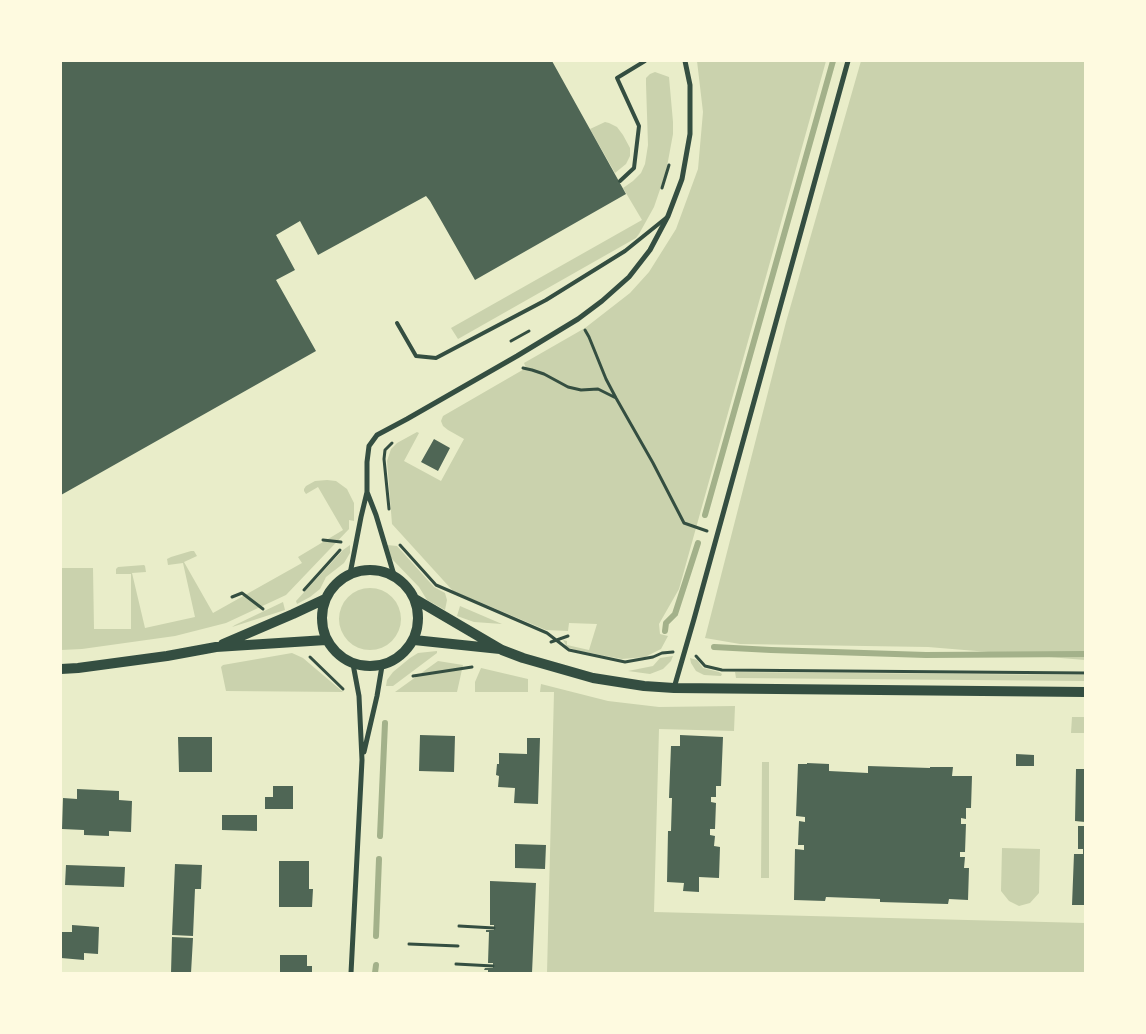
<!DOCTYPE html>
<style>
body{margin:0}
#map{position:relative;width:1146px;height:1034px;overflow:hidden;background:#e9edc9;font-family:"Roboto Serif",serif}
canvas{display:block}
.frame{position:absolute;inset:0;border:62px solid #fefae0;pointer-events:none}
</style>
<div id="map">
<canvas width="1146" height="1034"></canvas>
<div class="frame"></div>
</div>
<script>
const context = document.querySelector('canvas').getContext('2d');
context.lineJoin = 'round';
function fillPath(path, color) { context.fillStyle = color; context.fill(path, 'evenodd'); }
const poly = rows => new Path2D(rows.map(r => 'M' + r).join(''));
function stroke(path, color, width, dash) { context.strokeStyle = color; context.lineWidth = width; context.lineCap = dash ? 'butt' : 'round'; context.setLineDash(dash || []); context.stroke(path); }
fillPath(poly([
 [697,61,826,61,679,589,659,624,660,634,668,636,661,649,645,657,622,659,579,651,567,647,563,640,567,641,567,645,589,650,597,624,569,623,568,631,546,630,453,591,392,524,387,461,391,449,397,443,417,432,419,433,404,461,441,481,464,439,448,430,443,426,441,421,443,416,526,368,524,363,585,328,630,293,649,272,676,229,698,169,703,112],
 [861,61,1085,61,1085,660,928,647,740,644,705,638,786,322],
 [655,72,669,77,673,122,673,134,666,172,654,207,639,234,636,238,458,339,451,328,642,220,623,188,633,181,641,173,645,164,648,145,646,84,646,78,650,74],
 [605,122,609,123,617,127,623,135,630,148,630,156,626,164,615,173,590,129],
 [327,480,336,481,347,489,354,503,354,521,349,520,349,529,286,595,226,623,175,636,82,649,61,650,61,568,93,568,94,629,131,629,131,574,116,574,116,569,118,567,144,565,145,566,146,572,132,573,145,628,195,617,183,563,168,565,167,559,171,557,191,551,194,551,197,556,184,562,213,613,302,563,298,557,343,530,318,487,306,494,304,491,304,489,306,486,315,481],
 [350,545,350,553,344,563,326,577,320,589,310,597,297,604,296,601,343,550],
 [387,545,397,546,434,587,445,593,447,600,445,610,427,600,419,587,391,558],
 '339 619a31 31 0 1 1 62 0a31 31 0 1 1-62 0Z',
 [283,602,285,610,232,627,235,625],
 [460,606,502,624,474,622,457,616],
 [437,651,437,653,393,686,386,686,387,680,393,672,410,658,418,653],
 [292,653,303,658,343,692,226,691,221,667,223,665],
 [673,656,671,661,663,669,650,674,628,671,653,666,660,658],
 [690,658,697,660,703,668,719,672,722,674,721,676,704,675,696,671,691,663],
 [438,661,463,665,457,692,395,692],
 [481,668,528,679,528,692,475,692,475,682],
 [735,672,1085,675,1085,681,736,678],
 [541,684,608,701,659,707,735,706,734,731,659,729,654,912,1085,923,1085,973,547,973,554,692,540,692],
 [1072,717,1085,717,1085,733,1071,733],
 [762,762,769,762,769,878,761,878],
 [1002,848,1040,849,1039,893,1030,903,1019,906,1009,901,1001,891]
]), '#cad2ad');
stroke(poly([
 [705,515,833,61],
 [665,631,666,623,675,614,698,543],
 [714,647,771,650,926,655,1085,654],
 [380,836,385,723],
 [376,936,379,859],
 [375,973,376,965]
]), '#a3b18a', 6);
fillPath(poly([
 [61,61,552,61,626,194,475,280,430,201,426,196,318,255,300,221,276,235,295,270,276,280,316,351,61,495],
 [434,439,450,448,438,471,421,462],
 [420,735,455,736,454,772,419,771],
 [680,735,723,737,721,786,716,786,716,797,711,797,711,802,716,803,715,829,710,829,710,835,715,836,714,846,720,847,719,878,699,877,699,892,683,891,684,883,667,882,668,831,671,831,672,798,669,798,671,746,680,746],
 [178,737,212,737,212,772,179,772],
 [527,738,540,738,538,804,514,803,515,788,498,787,499,776,496,775,497,764,499,764,499,753,527,754],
 [1016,754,1034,755,1034,766,1016,766],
 [807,763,829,764,829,771,868,773,868,766,930,768,930,767,953,767,952,776,972,776,971,808,966,808,966,819,961,818,961,824,966,824,965,852,960,852,960,857,965,857,964,868,969,868,968,900,949,899,948,904,880,902,880,899,826,897,825,901,794,900,795,849,804,850,804,845,798,845,799,821,805,822,805,817,796,816,798,764,807,764],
 [1076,769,1085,769,1085,822,1075,821],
 [273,786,293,786,293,809,265,809,265,797,273,797],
 [77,789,119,791,119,800,132,801,131,832,109,831,109,836,84,835,84,830,62,829,63,798,77,799],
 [222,815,257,815,257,831,222,830],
 [1078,826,1085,826,1085,905,1072,905,1074,854,1083,854,1083,849,1078,849],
 [515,844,546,845,545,869,515,868],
 [279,861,309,861,309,889,313,889,312,907,279,907],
 [175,864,202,865,201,889,195,889,193,936,172,935],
 [66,865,125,867,124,887,65,885],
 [490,881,536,883,532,973,488,973,488,970,484,970,485,968,493,968,493,963,488,963,489,932,486,932,486,930,494,930,494,925,490,925],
 [72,925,99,927,98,954,84,953,84,960,61,958,61,932,72,932],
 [172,937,193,938,191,973,171,973],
 [280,955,307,955,307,966,312,966,312,973,280,973]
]), '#4f6655');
stroke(poly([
 [662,188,669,165],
 [585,330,589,337,606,379,616,398,653,463,684,523,707,531],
 [511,341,529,331],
 [523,368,532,370,544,374,568,387,581,390,598,389,616,398],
 [389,509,384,459,385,450,392,443],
 [323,540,341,542],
 [400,545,436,585,547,633,569,650,625,662,653,657,662,653,673,652],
 [304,590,340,550],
 [232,597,242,593,263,609],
 [551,642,568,636],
 [696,656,705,666,722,670,1085,673],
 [310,657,343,689],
 [413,676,472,667],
 [459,926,494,928],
 [409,944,458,946],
 [456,964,493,966]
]), '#344e41', 3);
stroke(poly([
 [620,181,634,168,639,126,617,78,645,61],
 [397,323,416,356,436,358,546,300,625,251,666,218]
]), '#344e41', 4);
stroke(poly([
 [367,492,376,515,394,575],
 [350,574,361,517,367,492,367,462,369,446,377,435,407,419,517,356,578,319,602,301,629,277,650,250,668,216,682,179,690,134,690,85,685,61],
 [674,688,694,619,848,61],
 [364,752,377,696,382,666],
 [351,973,362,760,359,696,353,664]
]), '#344e41', 5);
stroke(poly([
 '322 618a48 48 0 1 1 96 0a48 48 0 1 1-96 0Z',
 [415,599,502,650,523,658,593,678,644,686,674,688,1085,692],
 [414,640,500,649],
 [223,644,293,614,325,599],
 [61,669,78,668,167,656,216,647,326,640]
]), '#344e41', 10);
</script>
